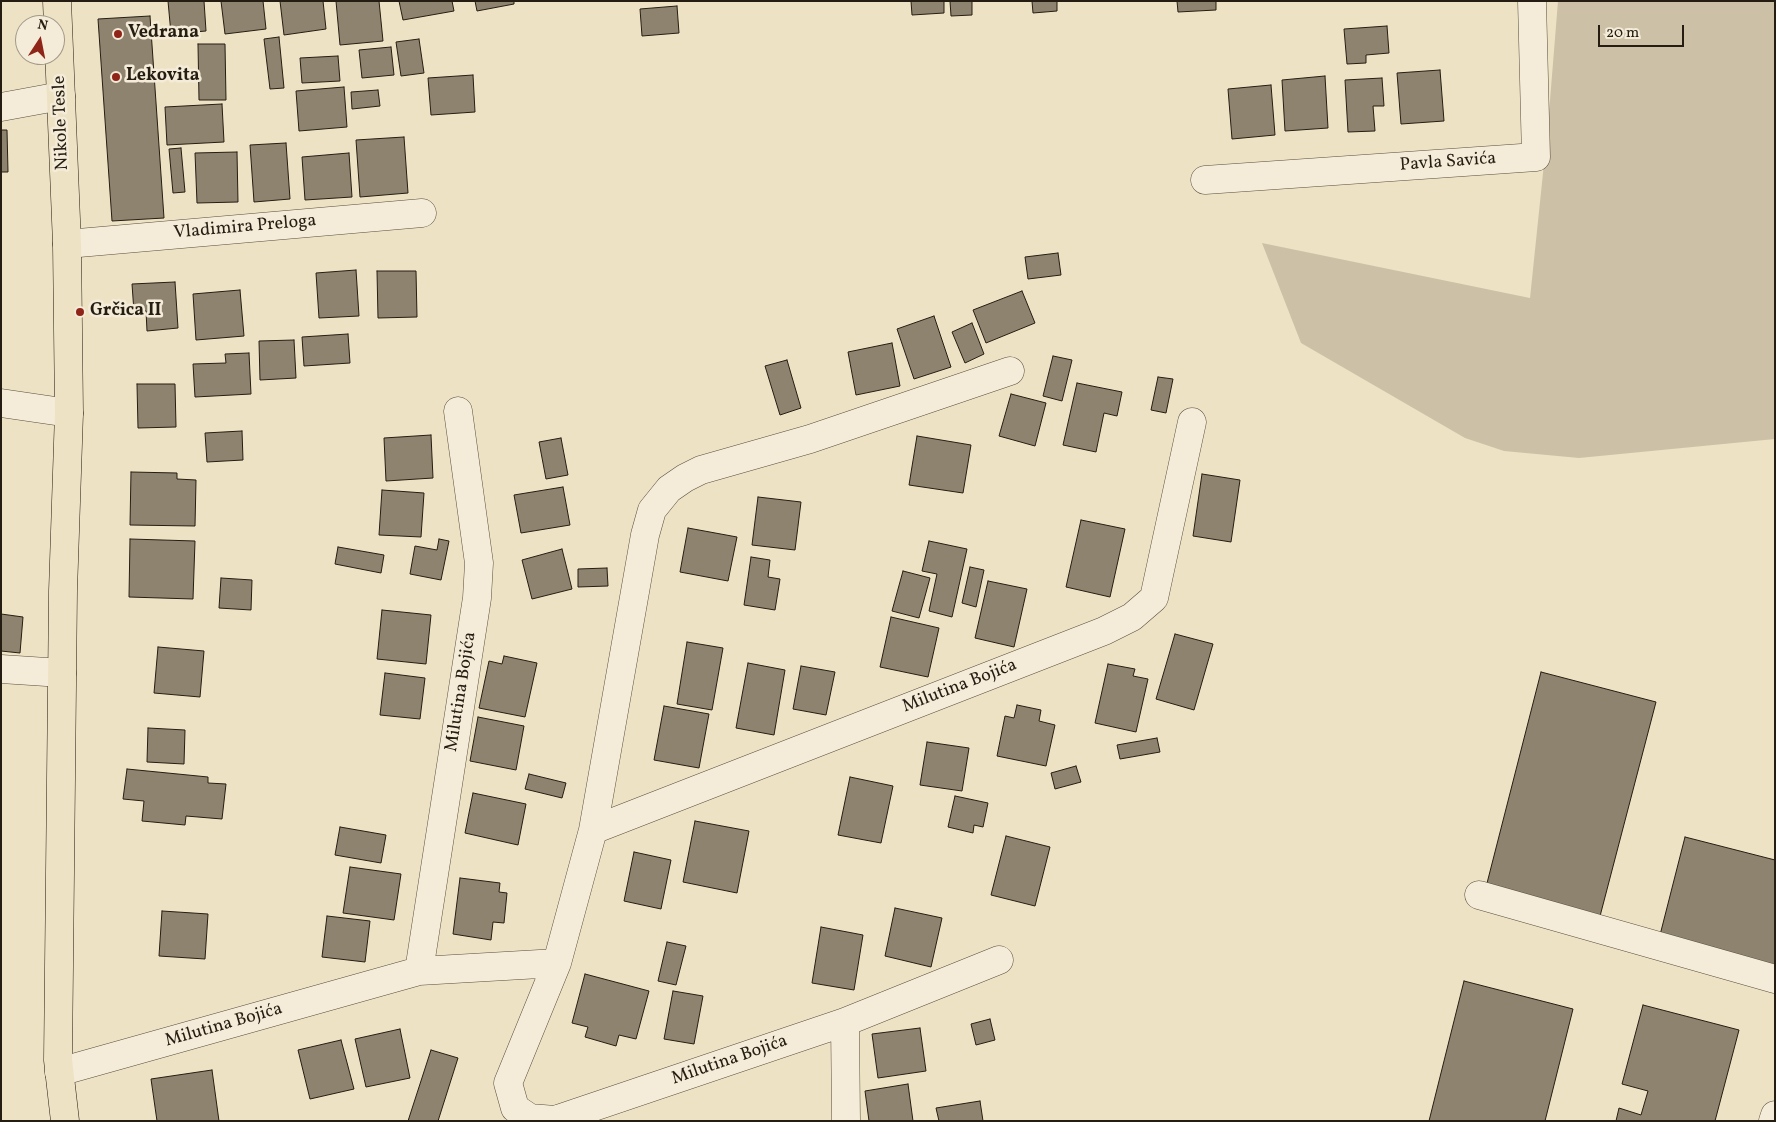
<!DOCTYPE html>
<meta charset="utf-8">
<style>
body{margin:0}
#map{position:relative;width:1776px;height:1122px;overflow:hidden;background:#eee2c4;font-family:Vollkorn,serif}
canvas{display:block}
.frame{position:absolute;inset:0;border:2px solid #261d12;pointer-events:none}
.north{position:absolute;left:15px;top:15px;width:50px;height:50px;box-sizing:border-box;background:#f4ecd9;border:1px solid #a29989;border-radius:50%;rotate:11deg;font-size:14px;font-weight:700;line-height:20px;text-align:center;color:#261d12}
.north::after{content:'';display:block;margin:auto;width:18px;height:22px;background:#8f2418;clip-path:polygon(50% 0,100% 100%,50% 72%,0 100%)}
.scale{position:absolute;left:1598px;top:25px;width:86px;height:22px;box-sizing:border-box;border:2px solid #261d12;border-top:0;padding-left:6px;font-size:15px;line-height:18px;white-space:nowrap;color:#261d12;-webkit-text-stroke:4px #f4ecd9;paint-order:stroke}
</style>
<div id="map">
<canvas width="1776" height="1122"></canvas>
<div class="frame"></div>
<div class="north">N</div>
<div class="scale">20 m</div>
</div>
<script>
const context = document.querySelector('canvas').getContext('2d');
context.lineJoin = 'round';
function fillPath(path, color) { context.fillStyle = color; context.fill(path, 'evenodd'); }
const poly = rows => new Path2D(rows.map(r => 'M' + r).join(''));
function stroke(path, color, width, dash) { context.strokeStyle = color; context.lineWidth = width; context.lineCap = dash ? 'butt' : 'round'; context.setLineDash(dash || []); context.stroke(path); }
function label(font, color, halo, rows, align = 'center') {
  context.font = font + ' Vollkorn,serif'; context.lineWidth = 5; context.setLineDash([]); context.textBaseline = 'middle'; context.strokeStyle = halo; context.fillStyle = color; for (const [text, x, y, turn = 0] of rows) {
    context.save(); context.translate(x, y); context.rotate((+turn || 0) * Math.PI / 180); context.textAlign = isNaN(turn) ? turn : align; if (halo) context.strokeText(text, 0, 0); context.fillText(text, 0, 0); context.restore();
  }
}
fillPath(poly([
 [1558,1,1775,1,1775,439,1579,458,1504,451,1465,438,1301,343,1262,243,1530,298,1548,125]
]), '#ccc1a6');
const building = poly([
 [168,1,204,1,206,31,171,34,168,1],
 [221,1,263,1,266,29,225,34,221,1],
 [280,1,323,1,326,29,284,35,280,1],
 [336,1,379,1,383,41,340,45,336,1],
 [399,1,452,1,454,11,403,20,399,1],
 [475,1,514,1,514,4,477,11,475,1],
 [911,1,944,1,944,13,912,15,911,1],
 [950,1,972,1,972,15,951,16,950,1],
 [1032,1,1057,1,1057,11,1033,13,1032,1],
 [1177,1,1216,1,1216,10,1178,12,1177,1],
 [677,6,679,33,642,36,640,9,677,6],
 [150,16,164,218,112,221,98,19,150,16],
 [1387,26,1389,53,1366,55,1366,63,1347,64,1344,29,1387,26],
 [279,37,284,88,270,89,264,39,279,37],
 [419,39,424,73,401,76,396,42,419,39],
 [198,44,225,44,226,100,199,100,198,44],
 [391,47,394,75,362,78,359,50,391,47],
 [338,56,340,81,302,83,300,58,338,56],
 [1440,70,1444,121,1401,124,1397,73,1440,70],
 [473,75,475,112,431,115,428,78,473,75],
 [1325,76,1328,128,1285,131,1282,80,1325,76],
 [1382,78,1384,106,1373,106,1375,131,1348,132,1345,80,1382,78],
 [1271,85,1275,135,1232,139,1228,89,1271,85],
 [344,87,347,127,299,131,296,91,344,87],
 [378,90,380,106,352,109,351,92,378,90],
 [222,104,224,142,167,145,165,107,222,104],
 [1,130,7,130,8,172,1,172,1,130],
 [404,137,408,193,360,197,356,140,404,137],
 [286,143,290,199,254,202,250,145,286,143],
 [181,148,185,192,173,193,169,149,181,148],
 [237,152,238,202,197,203,195,153,237,152],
 [349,153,352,197,305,200,302,157,349,153],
 [1058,253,1061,275,1028,279,1025,257,1058,253],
 [356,270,359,316,319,318,316,273,356,270],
 [377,271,416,271,417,317,378,318,377,271],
 [175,282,178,328,147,331,146,311,134,312,132,284,175,282],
 [240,290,244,336,196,340,193,294,240,290],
 [1022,291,1035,323,986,343,973,310,1022,291],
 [934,316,951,367,914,379,897,329,934,316],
 [972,323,984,354,965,363,952,332,972,323],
 [348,334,350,363,304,366,302,337,348,334],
 [294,340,296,378,260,380,259,341,294,340],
 [892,343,900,386,856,395,848,352,892,343],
 [249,353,251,394,195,397,193,364,226,363,225,354,249,353],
 [1053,356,1072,360,1062,401,1043,396,1053,356],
 [787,360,801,408,780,415,765,366,787,360],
 [1158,377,1173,379,1166,413,1151,410,1158,377],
 [1077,383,1122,392,1117,416,1104,413,1096,452,1063,445,1077,383],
 [137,384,175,384,176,427,138,428,137,384],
 [1011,394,1046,403,1035,446,999,436,1011,394],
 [242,431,243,460,207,462,205,433,242,431],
 [431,435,433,478,386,481,384,438,431,435],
 [917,436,971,445,963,493,909,485,917,436],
 [561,438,568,475,546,479,539,442,561,438],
 [131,472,177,473,177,479,196,480,195,526,130,525,131,472],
 [1202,474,1240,480,1231,542,1193,536,1202,474],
 [563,487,570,525,521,533,514,495,563,487],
 [382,490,424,493,421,537,379,535,382,490],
 [758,497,801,502,795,550,752,545,758,497],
 [1081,520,1125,529,1110,597,1066,587,1081,520],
 [688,528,737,537,728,581,680,572,688,528],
 [130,539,195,541,193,599,129,597,130,539],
 [439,539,449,541,441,580,410,574,415,546,437,550,439,539],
 [929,541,967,549,952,617,929,611,937,574,922,571,929,541],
 [338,547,384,555,381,573,335,564,338,547],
 [562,549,572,589,532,599,522,560,562,549],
 [751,557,770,560,768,577,780,579,775,610,744,605,751,557],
 [970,567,984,570,976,607,962,603,970,567],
 [607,568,608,586,578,587,578,569,607,568],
 [903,571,930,578,919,618,892,611,903,571],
 [221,578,252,580,251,610,219,608,221,578],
 [988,581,1027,589,1014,647,975,638,988,581],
 [382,610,431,615,426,664,377,659,382,610],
 [1,614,23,617,20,653,1,651,1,614],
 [891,617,939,628,928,677,880,667,891,617],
 [1175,634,1213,644,1194,710,1156,699,1175,634],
 [687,642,723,648,712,710,677,704,687,642],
 [158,647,204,651,200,697,154,693,158,647],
 [504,656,537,663,525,717,479,708,489,661,502,664,504,656],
 [748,663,785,670,774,735,736,728,748,663],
 [1108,664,1135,669,1133,676,1148,679,1136,732,1095,723,1108,664],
 [801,666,835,672,826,715,793,709,801,666],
 [1541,672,1656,702,1599,920,1485,891,1541,672],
 [385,673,425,678,420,719,380,715,385,673],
 [1017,705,1041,710,1039,721,1055,725,1046,766,997,756,1005,716,1014,718,1017,705],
 [664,706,709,714,699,768,654,760,664,706],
 [478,717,524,726,516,770,470,761,478,717],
 [148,728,185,730,184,764,147,762,148,728],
 [1157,738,1160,752,1120,759,1117,745,1157,738],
 [927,742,969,748,962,791,920,785,927,742],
 [1076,766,1081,782,1055,789,1051,773,1076,766],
 [127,769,208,777,208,783,226,784,222,819,186,816,185,825,142,821,144,801,123,799,127,769],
 [529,774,566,783,562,798,525,789,529,774],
 [850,777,893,786,881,843,838,835,850,777],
 [473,793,526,804,518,845,465,833,473,793],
 [955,796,988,803,983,827,974,825,973,833,948,827,955,796],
 [695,821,749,831,737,893,683,882,695,821],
 [340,827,386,835,381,863,335,855,340,827],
 [1006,836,1050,847,1035,906,991,895,1006,836],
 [1685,837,1775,860,1775,968,1659,939,1685,837],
 [634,852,671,860,661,909,624,901,634,852],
 [350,867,401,874,394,920,343,913,350,867],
 [460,878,500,883,499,892,507,893,504,923,493,922,491,940,453,934,460,878],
 [895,908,942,918,931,967,885,956,895,908],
 [162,911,208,914,205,959,159,956,162,911],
 [327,916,370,921,365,962,322,957,327,916],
 [821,927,863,935,854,990,812,983,821,927],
 [667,942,686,946,676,985,658,981,667,942],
 [585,974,649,991,636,1039,619,1035,616,1046,585,1037,588,1027,572,1023,585,974],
 [1464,981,1573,1009,1545,1121,1429,1121,1464,981],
 [673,991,703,996,694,1044,664,1039,673,991],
 [1643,1005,1739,1030,1715,1121,1616,1121,1619,1108,1641,1115,1648,1091,1622,1084,1643,1005],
 [990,1019,995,1040,976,1045,971,1024,990,1019],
 [920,1028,926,1071,878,1078,872,1034,920,1028],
 [400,1029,410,1078,366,1087,355,1039,400,1029],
 [341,1040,354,1089,310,1099,298,1050,341,1040],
 [431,1050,458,1058,438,1121,408,1121,431,1050],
 [212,1070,219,1121,157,1121,151,1079,212,1070],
 [908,1084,913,1121,869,1121,865,1091,908,1084],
 [980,1101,983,1121,939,1121,936,1108,980,1101]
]);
fillPath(building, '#8e836f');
stroke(building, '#261d12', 1);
const minor = poly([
 [1,107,61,96],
 [1205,180,1536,157,1532,1],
 [67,244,422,213],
 [1,403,69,413],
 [1,669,62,673],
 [593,830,1104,631,1132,617,1154,598,1192,422],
 [1479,895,1775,979],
 [999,960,845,1022,555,1120,530,1118,515,1108,508,1083,557,963,593,830,645,535,652,510,669,489,685,478,701,470,810,439,1010,371],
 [419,971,477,598,479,563,458,411],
 [845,1022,846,1121],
 [59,1072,419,971,557,963],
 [1773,1121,1775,1115]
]);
const major = poly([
 [57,1,67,244,69,413,63,591,58,1060,65,1121]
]);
stroke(minor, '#584e3e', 29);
stroke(major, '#261d12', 29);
stroke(minor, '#f4ecd9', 28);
stroke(major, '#eee2c4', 28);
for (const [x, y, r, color] of [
 [118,34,5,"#8f2418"],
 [116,77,5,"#8f2418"],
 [80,312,5,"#8f2418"]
]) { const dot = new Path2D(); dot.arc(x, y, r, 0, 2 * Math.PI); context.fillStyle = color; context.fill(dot); stroke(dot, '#f4ecd9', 2); }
label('bold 18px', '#261d12', '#f4ecd9', [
 ["Vedrana",128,34],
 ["Lekovita",126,77],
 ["Grčica II",90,312]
], 'left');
label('18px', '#261d12', '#f4ecd9', [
 ["Nikole Tesle",62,123,-92],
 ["Pavla Savića",1448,163,-4],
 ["Vladimira Preloga",245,228,-5],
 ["Milutina Bojića",960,687,-21],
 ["Milutina Bojića",462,692,-81],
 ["Milutina Bojića",224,1026,-16],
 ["Milutina Bojića",730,1061,-19]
]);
</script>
